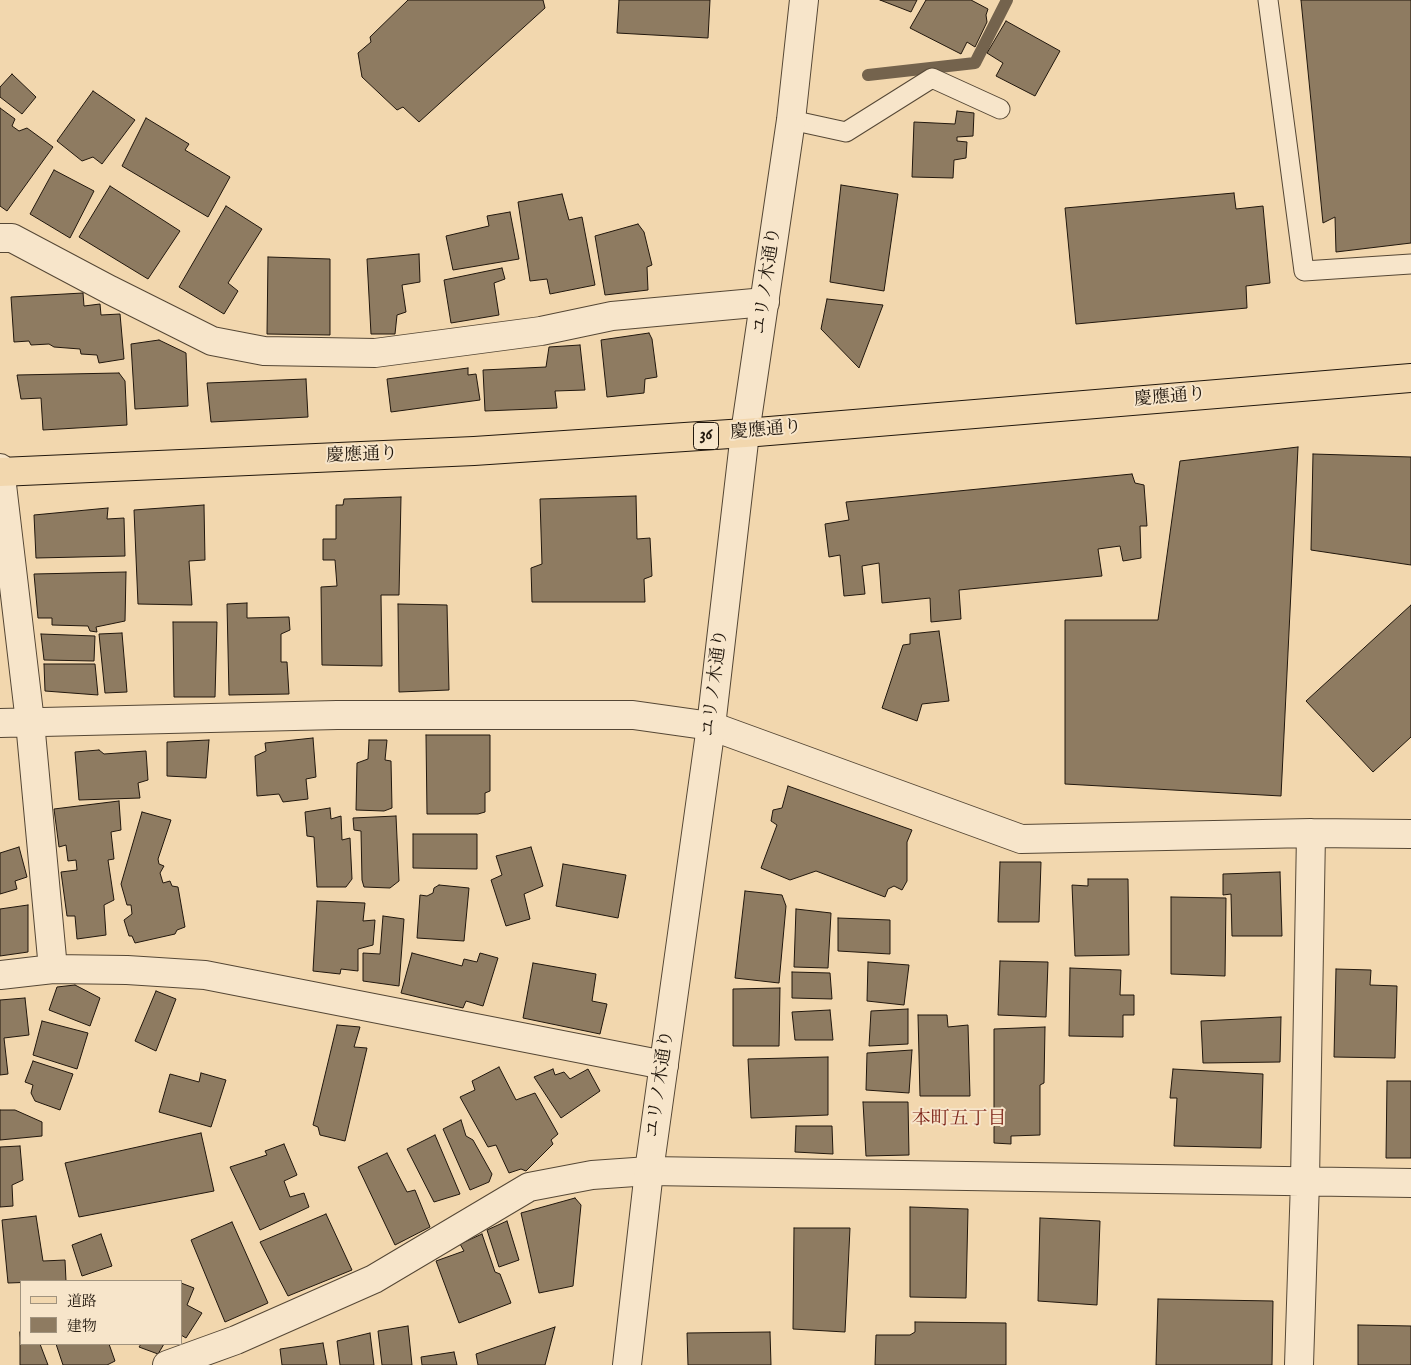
<!DOCTYPE html>
<meta charset="utf-8">
<style>
body{margin:0}
#map{position:relative;width:1411px;height:1365px;overflow:hidden;background:#f2d7ae;font-family:"IM FELL English","Noto Serif JP",serif}
canvas{display:block}
.legend{position:absolute;left:20px;top:1280px;width:162px;height:65px;box-sizing:border-box;background:#f7e5ca;border:1px solid #a1937e;margin:0;padding:6px 9px;list-style:none;font-size:15px;color:#21170d}
.legend li{display:flex;align-items:center;gap:10px;height:25px}
.legend b{width:25px;border:1px solid #a1937e}
</style>
<div id="map">
<canvas width="1411" height="1365"></canvas>
<ul class="legend">
<li><b style="height:6px;background:#f2d7ae"></b>道路</li>
<li><b style="height:14px;background:#8e7b61"></b>建物</li>
</ul>
</div>
<script>
const context = document.querySelector('canvas').getContext('2d');
context.lineJoin = 'round';
const poly = rows => new Path2D(rows.map(r => 'M' + r).join(''));
function stroke(path, color, width, dash) { context.strokeStyle = color; context.lineWidth = width; context.lineCap = dash ? 'butt' : 'round'; context.setLineDash(dash || []); context.stroke(path); }
function fillPath(path, color) { context.fillStyle = color; context.fill(path, 'evenodd'); }
function label(font, color, halo, rows, align = 'center') {
  context.font = font + ' "IM FELL English","Noto Serif JP",serif'; context.lineWidth = 4; context.setLineDash([]); context.textBaseline = 'middle'; context.strokeStyle = halo; context.fillStyle = color; for (const [text, x, y, turn = 0] of rows) {
    context.save(); context.translate(x, y); context.rotate((+turn || 0) * Math.PI / 180); context.textAlign = isNaN(turn) ? turn : align; if (halo) context.strokeText(text, 0, 0); context.fillText(text, 0, 0); context.restore();
  }
}
stroke(poly([
 [868,75,975,63,1007,0]
]), '#74634d', 12);
const building = poly([
 [408,0,543,0,545,8,419,122,403,107,397,110,362,77,358,53,371,42,370,37,408,0],
 [619,0,710,0,708,38,617,33,619,0],
 [880,0,917,0,911,12,880,0],
 [926,0,971,0,988,9,986,15,987,22,975,47,967,42,961,54,910,28,926,0],
 [1301,0,1411,0,1411,243,1336,252,1335,217,1323,223,1301,0],
 [1006,21,1060,51,1035,96,996,76,1003,63,987,53,1006,21],
 [12,74,36,97,22,114,0,97,0,87,12,74],
 [93,91,135,120,102,164,93,157,82,161,57,141,93,91],
 [0,108,15,119,12,126,19,131,27,128,53,147,7,211,0,206,0,108],
 [957,111,974,113,973,136,957,137,957,141,967,142,966,158,954,160,953,178,912,177,914,122,955,124,957,111],
 [146,118,189,144,185,150,230,177,208,217,122,166,146,118],
 [54,170,94,191,70,238,30,214,54,170],
 [841,185,898,194,884,291,830,282,841,185],
 [110,186,180,231,148,279,79,237,110,186],
 [1234,193,1236,209,1263,206,1270,283,1246,286,1247,308,1076,324,1065,208,1234,193],
 [562,194,569,220,582,217,595,285,550,294,547,279,530,281,518,202,562,194],
 [226,206,262,229,228,283,238,291,224,314,179,287,226,206],
 [510,212,519,259,453,270,446,236,489,226,487,216,510,212],
 [638,224,644,232,652,265,647,267,648,290,605,295,595,236,638,224],
 [419,254,420,282,402,285,406,312,397,315,395,334,371,334,367,259,419,254],
 [268,257,330,259,330,335,267,334,268,257],
 [502,268,505,279,494,283,499,315,451,323,444,280,502,268],
 [83,293,84,306,100,304,101,315,120,314,124,359,99,363,97,355,81,354,80,349,54,347,49,344,31,345,29,341,14,342,11,297,83,293],
 [827,299,883,305,859,368,821,329,827,299],
 [649,333,652,339,657,377,645,379,644,393,607,397,601,340,649,333],
 [159,340,186,353,188,406,135,409,131,344,159,340],
 [580,345,585,390,555,391,557,408,485,411,483,370,546,367,549,347,580,345],
 [468,368,468,375,476,374,480,400,391,412,387,379,468,368],
 [119,373,125,381,127,425,43,430,41,398,21,399,17,375,119,373],
 [306,379,308,417,211,422,207,383,306,379],
 [1298,447,1281,796,1065,784,1065,620,1158,620,1180,461,1298,447],
 [1313,454,1411,457,1411,565,1311,550,1313,454],
 [1132,474,1135,483,1144,485,1147,526,1140,526,1141,558,1123,561,1120,546,1098,549,1102,576,959,590,961,619,931,622,930,598,882,603,879,563,862,566,865,594,844,596,840,555,829,557,825,524,849,520,846,502,1132,474],
 [636,496,637,539,650,538,652,576,644,579,645,602,532,602,531,568,542,564,540,499,636,496],
 [401,497,399,595,381,595,382,666,322,665,321,587,337,586,335,560,323,560,323,539,336,539,336,505,343,505,344,499,401,497],
 [204,505,205,560,189,561,192,605,138,604,134,510,204,505],
 [108,508,107,519,124,518,125,556,36,558,34,515,108,508],
 [126,572,125,621,96,627,97,632,90,631,88,626,52,625,52,618,38,618,34,574,126,572],
 [247,603,247,618,289,617,290,630,281,634,281,662,287,662,289,694,229,695,227,604,247,603],
 [398,604,447,605,449,690,399,692,398,604],
 [1411,605,1411,737,1373,772,1306,701,1411,605],
 [173,622,217,622,215,697,174,697,173,622],
 [939,631,949,701,922,704,917,721,882,708,903,645,910,644,910,634,939,631],
 [122,633,127,692,105,693,99,634,122,633],
 [41,634,95,636,94,661,44,660,41,634],
 [44,664,95,664,98,695,45,691,44,664],
 [426,735,490,735,490,791,485,793,485,812,478,814,427,814,426,735],
 [313,738,316,777,306,779,308,799,283,802,279,794,257,796,255,756,266,751,265,743,313,738],
 [209,740,206,778,167,776,167,742,209,740],
 [369,740,387,740,385,760,391,761,392,808,384,811,356,810,357,763,368,759,369,740],
 [99,750,104,754,146,751,148,780,138,783,140,798,79,800,75,752,99,750],
 [788,786,912,830,907,842,907,881,902,890,894,886,888,889,885,897,816,871,790,880,761,868,777,825,771,821,773,810,782,808,788,786],
 [119,801,121,830,111,832,114,859,108,860,114,900,104,905,106,935,77,939,75,916,67,916,61,872,77,870,76,860,68,861,66,845,59,847,54,809,119,801],
 [330,808,331,819,341,816,342,840,350,838,352,879,346,887,317,887,314,837,307,836,305,812,330,808],
 [142,812,171,820,158,859,159,864,164,866,160,873,163,883,170,881,172,886,178,887,185,927,177,930,175,934,135,943,132,936,129,936,124,920,132,914,131,905,127,905,121,884,142,812],
 [396,816,399,881,390,888,364,887,362,880,361,831,354,830,353,818,396,816],
 [413,834,477,834,477,869,413,868,413,834],
 [19,847,27,877,15,881,17,889,0,894,0,853,19,847],
 [531,847,543,886,524,894,530,919,506,926,491,880,502,875,496,856,531,847],
 [1000,862,1041,862,1039,922,998,922,1000,862],
 [563,864,626,875,618,918,556,906,563,864],
 [1280,872,1282,936,1232,936,1231,894,1223,895,1223,874,1280,872],
 [1088,879,1128,879,1129,955,1075,956,1072,885,1088,886,1088,879],
 [439,885,469,888,464,941,417,938,420,895,427,896,433,893,434,888,439,885],
 [745,891,782,895,786,906,779,983,735,978,745,891],
 [1171,897,1226,898,1225,976,1171,974,1171,897],
 [317,901,365,903,363,921,375,920,373,945,358,949,358,971,341,969,340,974,313,971,317,901],
 [28,905,28,952,0,956,0,909,28,905],
 [796,909,831,913,828,968,794,967,796,909],
 [383,916,404,919,399,986,363,981,363,953,380,954,383,916],
 [838,918,890,920,890,954,838,951,838,918],
 [412,953,462,966,464,959,477,962,480,953,498,958,483,1006,466,1001,463,1008,401,993,412,953],
 [1000,961,1048,962,1046,1017,998,1015,1000,961],
 [868,962,909,965,904,1005,867,1001,868,962],
 [533,963,596,974,592,1001,607,1004,600,1034,523,1018,533,963],
 [1070,968,1121,970,1120,995,1134,995,1134,1015,1123,1015,1123,1037,1069,1036,1070,968],
 [1336,969,1371,970,1370,985,1397,986,1395,1058,1334,1057,1336,969],
 [792,972,830,973,832,999,792,998,792,972],
 [75,985,100,998,90,1026,49,1010,57,987,75,985],
 [780,988,779,1046,733,1046,733,989,780,988],
 [156,991,176,999,156,1051,135,1041,156,991],
 [25,998,29,1035,4,1038,8,1074,0,1075,0,1000,25,998],
 [908,1009,908,1044,869,1046,871,1011,908,1009],
 [830,1010,833,1040,795,1040,792,1012,830,1010],
 [918,1015,947,1015,948,1027,968,1025,970,1096,920,1096,918,1015],
 [1281,1017,1280,1062,1203,1063,1201,1021,1281,1017],
 [42,1021,88,1033,77,1069,33,1055,42,1021],
 [337,1025,360,1027,354,1047,367,1048,345,1141,320,1135,318,1127,313,1125,337,1025],
 [1045,1027,1044,1083,1040,1085,1040,1135,1011,1136,1011,1144,994,1143,994,1029,1045,1027],
 [912,1050,909,1093,866,1090,867,1053,912,1050],
 [828,1057,828,1115,751,1118,748,1059,828,1057],
 [33,1061,73,1074,60,1110,35,1101,31,1093,33,1085,25,1082,33,1061],
 [499,1067,516,1100,535,1093,558,1134,551,1140,553,1144,526,1171,521,1169,509,1173,496,1145,488,1147,460,1097,475,1090,472,1081,499,1067],
 [553,1069,555,1075,564,1072,570,1079,588,1069,600,1091,561,1118,534,1077,553,1069],
 [1173,1069,1263,1074,1261,1148,1174,1146,1177,1098,1170,1098,1173,1069],
 [201,1073,226,1080,211,1127,159,1112,170,1074,199,1082,201,1073],
 [1387,1081,1411,1081,1411,1158,1386,1158,1387,1081],
 [863,1102,908,1102,909,1155,866,1156,863,1102],
 [0,1110,15,1110,42,1122,42,1136,0,1140,0,1110],
 [461,1120,466,1136,473,1140,492,1174,489,1182,470,1190,443,1129,461,1120],
 [796,1126,832,1126,833,1154,795,1152,796,1126],
 [201,1133,214,1191,79,1217,65,1163,201,1133],
 [435,1135,460,1194,434,1202,407,1149,435,1135],
 [284,1144,297,1175,284,1181,290,1197,304,1193,309,1207,260,1230,230,1167,267,1155,265,1151,284,1144],
 [20,1146,23,1180,12,1185,13,1206,0,1207,0,1147,20,1146],
 [387,1153,407,1192,415,1190,430,1227,395,1245,358,1167,387,1153],
 [575,1198,581,1205,573,1286,539,1293,521,1213,575,1198],
 [910,1207,968,1209,966,1298,910,1297,910,1207],
 [326,1214,352,1270,288,1296,260,1242,326,1214],
 [36,1216,43,1261,65,1260,66,1281,8,1283,2,1220,36,1216],
 [1040,1218,1100,1221,1097,1305,1038,1301,1040,1218],
 [507,1221,519,1260,499,1267,487,1230,507,1221],
 [232,1222,268,1303,225,1322,191,1240,232,1222],
 [794,1228,850,1228,845,1332,793,1329,794,1228],
 [101,1234,112,1266,82,1276,72,1245,101,1234],
 [482,1234,495,1272,500,1274,511,1303,459,1323,436,1261,464,1251,460,1244,482,1234],
 [181,1283,194,1288,187,1305,202,1313,186,1338,181,1335,181,1283],
 [1158,1299,1273,1301,1272,1365,1156,1365,1158,1299],
 [915,1322,1006,1323,1006,1365,875,1365,876,1335,910,1335,915,1332,915,1322],
 [1358,1325,1411,1326,1411,1365,1358,1365,1358,1325],
 [408,1326,412,1365,382,1365,378,1331,408,1326],
 [555,1327,545,1365,478,1365,476,1354,555,1327],
 [20,1332,21,1344,40,1344,48,1365,20,1365,20,1332],
 [770,1332,771,1365,688,1365,687,1333,770,1332],
 [370,1333,374,1365,340,1365,337,1341,370,1333],
 [323,1343,327,1365,282,1365,280,1349,323,1343],
 [56,1344,109,1344,115,1361,107,1365,63,1365,56,1344],
 [141,1344,164,1344,158,1354,139,1347,141,1344],
 [454,1352,457,1365,422,1365,421,1357,454,1352]
]);
fillPath(building, '#8e7b61');
stroke(building, '#21170d', 1);
const service = poly([
 [1268,0,1304,271,1411,264],
 [791,120,846,132,932,78,1000,109]
]);
const minor = poly([
 [0,238,12,238,110,290,212,341,264,351,375,353,541,331,612,316,765,302],
 [0,468,30,722,53,969,0,975],
 [0,723,337,715,633,715,711,726,1021,839,1311,833,1411,834],
 [53,969,127,970,205,975,664,1065],
 [167,1365,236,1340,374,1279,529,1187,592,1175,649,1171,1411,1183],
 [1299,1365,1305,1181,1311,833]
]);
const tertiary = poly([
 [627,1365,649,1171,711,726,745,433,791,120,804,0]
]);
const primary = poly([
 [0,472,474,451,745,433,1411,378]
]);
stroke(service, '#554735', 21);
stroke(minor, '#554735', 30);
stroke(tertiary, '#554735', 30);
stroke(primary, '#21170d', 30);
stroke(service, '#f7e5ca', 19);
stroke(minor, '#f7e5ca', 28);
stroke(tertiary, '#f7e5ca', 28);
stroke(primary, '#f2d7ae', 28);
for (const [x, y, w] of [
 [706,436,25]
]) { const box = new Path2D(); box.roundRect(x - w / 2, y - 13.5, w, 27, 4); context.fillStyle = '#f7e5ca'; context.fill(box); stroke(box, '#21170d', 1); }
label('bold 16px', '#21170d', null, [
 ["36",706,436]
]);
label('18px', '#21170d', '#f7e5ca', [
 ["ユリノ木通り",768,281,-82],
 ["慶應通り",1170,398,-5],
 ["慶應通り",766,431,-5],
 ["慶應通り",362,456,-2],
 ["ユリノ木通り",716,683,-83],
 ["ユリノ木通り",661,1084,-82]
]);
label('19px', '#7a1f14', '#f7e5ca', [
 ["本町五丁目",959,1120]
]);
</script>
